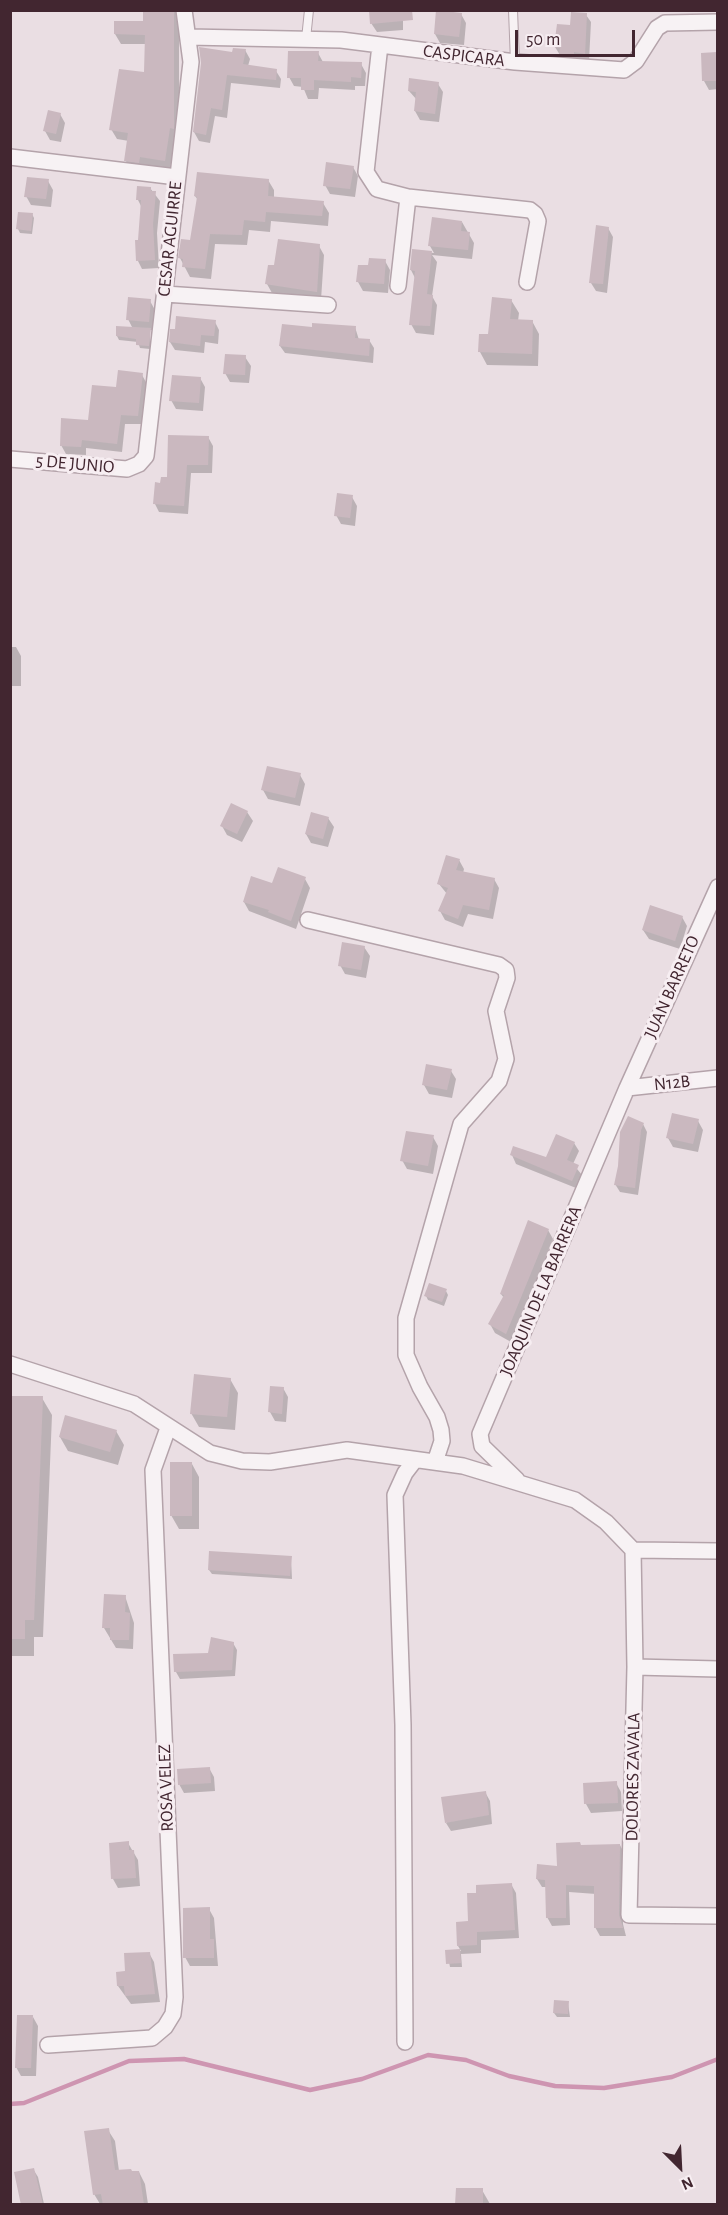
<!DOCTYPE html>
<style>
body{margin:0}
#map{position:relative;width:728px;height:2215px;overflow:hidden;background:#eadee3;font-family:"Alegreya Sans",sans-serif}
canvas{display:block}
.frame{position:absolute;inset:0;border:12px solid #422630;pointer-events:none}
.north{position:absolute;left:650px;top:2137px;width:60px;height:60px;-webkit-text-stroke:4px #f7eef2;paint-order:stroke;rotate:156deg;font-size:16px;font-weight:700;line-height:24px;text-align:center;color:#422630}
.north::after{content:'';display:block;margin:auto;width:21px;height:27px;background:#422630;clip-path:polygon(50% 0,100% 100%,50% 72%,0 100%)}
.scale{position:absolute;left:515px;top:30px;width:120px;height:27px;box-sizing:border-box;border:3px solid #422630;border-top:0;padding-left:8px;font-size:18px;line-height:21px;white-space:nowrap;color:#422630;-webkit-text-stroke:4px #f7eef2;paint-order:stroke}
</style>
<div id="map">
<canvas width="728" height="2215"></canvas>
<div class="frame"></div>
<div class="north">N</div>
<div class="scale">50 m</div>
</div>
<script>
const context = document.querySelector('canvas').getContext('2d');
context.lineJoin = 'round';
function fillPath(path, color) { context.fillStyle = color; context.fill(path, 'evenodd'); }
const poly = rows => new Path2D(rows.map(r => 'M' + r).join(''));
function stroke(path, color, width, dash) { context.strokeStyle = color; context.lineWidth = width; context.lineCap = dash ? 'butt' : 'round'; context.setLineDash(dash || []); context.stroke(path); }
function label(font, color, halo, rows, align = 'center') {
  context.font = font + ' "Alegreya Sans",sans-serif'; context.lineWidth = 6; context.setLineDash([]); context.textBaseline = 'middle'; context.strokeStyle = halo; context.fillStyle = color; for (const [text, x, y, turn = 0] of rows) {
    context.save(); context.translate(x, y); context.rotate((+turn || 0) * Math.PI / 180); context.textAlign = isNaN(turn) ? turn : align; if (halo) context.strokeText(text, 0, 0); context.fillText(text, 0, 0); context.restore();
  }
}
fillPath(poly([
 [145,10,176,10,179,15,179,134,178,138,175,137,170,170,131,170,126,161,129,141,117,139,111,129,146,73,146,44,121,44,115,34,116,22,145,23],
 [403,10,403,30,377,32,371,23],
 [461,14,466,23,464,45,440,43,435,34],
 [586,15,591,22,589,61,565,63,555,47],
 [245,50,250,59,248,66,276,71,281,79,280,88,231,83,227,118,215,116,210,143,199,141,194,132,233,54],
 [318,53,323,62,361,64,366,73,365,86,355,86,355,90,319,88,318,99,308,99,303,87,294,86,289,77],
 [703,54,718,54,718,89,709,90,704,81],
 [438,84,443,92,439,122,420,120,415,111,417,100,409,91],
 [60,114,65,123,61,142,50,140,45,131],
 [353,167,358,176,355,197,330,194,325,185],
 [268,180,274,190,274,198,323,203,329,213,328,226,271,221,270,232,249,230,247,245,215,244,211,279,190,277,180,258,191,242,198,200,195,196],
 [48,181,53,190,51,207,31,205,26,196],
 [138,188,150,188,160,201,157,233,159,268,142,269,138,261,142,208,138,200],
 [32,214,34,218,32,234,20,233,18,229],
 [462,222,474,243,472,259,432,255,437,262,432,296,437,305,434,335,416,333,411,324,415,278,411,270,413,251,434,253,430,246],
 [608,228,613,237,607,293,596,291,591,283],
 [319,246,324,255,321,300,272,293,267,284,276,267],
 [385,261,390,270,388,293,363,291,358,282,370,267],
 [511,300,519,313,518,321,532,321,539,334,538,366,487,365,480,352],
 [150,301,155,310,154,330,150,330,150,349,140,348,138,342,119,340,117,336,133,329,128,319],
 [215,322,219,330,218,344,205,342,204,353,175,350,170,342],
 [355,327,359,340,369,340,374,348,373,363,285,353,280,346,313,329],
 [245,357,251,366,249,383,230,382,225,373],
 [142,375,147,384,143,424,125,424,122,452,86,448,86,455,66,454,61,445,89,421,117,389],
 [200,378,205,387,203,411,176,409,171,400],
 [208,437,213,446,212,473,191,473,188,514,159,512,155,504,162,484],
 [352,497,357,506,355,526,341,524,336,515],
 [10,647,16,647,21,656,21,686,10,686],
 [300,775,305,784,300,806,268,799,263,790],
 [247,812,253,821,242,842,227,835,222,826],
 [328,818,334,827,328,847,311,843,306,834],
 [459,860,464,869,463,873,494,879,499,888,493,919,468,914,463,927,445,920,440,911,447,894,439,884],
 [305,879,310,888,296,929,249,911,244,902],
 [682,917,687,926,680,949,649,939,643,930],
 [364,947,370,956,366,978,345,974,340,965],
 [451,1071,456,1079,452,1098,429,1094,424,1085],
 [698,1121,703,1130,698,1152,673,1147,668,1138],
 [643,1124,647,1132,638,1195,620,1192,615,1184],
 [433,1137,438,1146,433,1174,407,1169,402,1160],
 [574,1143,579,1151,573,1164,582,1175,576,1188,516,1164,512,1155,547,1159],
 [548,1230,553,1239,511,1342,495,1333,490,1324,504,1298,501,1294],
 [446,1291,448,1295,444,1306,428,1300,426,1296],
 [230,1379,238,1393,235,1430,199,1427,191,1413],
 [283,1388,288,1397,286,1422,275,1421,270,1412],
 [10,1397,42,1398,52,1415,43,1637,34,1637,34,1656,10,1656],
 [116,1431,124,1445,118,1465,68,1451,60,1437],
 [192,1464,199,1477,199,1529,179,1529,171,1515],
 [291,1558,292,1579,212,1574,209,1570],
 [125,1596,134,1623,133,1649,116,1648,104,1628],
 [233,1643,237,1650,235,1676,180,1679,176,1672,175,1656,209,1654],
 [209,1768,214,1777,215,1791,184,1793,179,1784],
 [616,1783,621,1792,622,1811,591,1813,586,1804,585,1785],
 [485,1792,490,1801,492,1824,451,1831,446,1823],
 [128,1843,138,1860,140,1886,118,1888,113,1879,110,1844],
 [620,1845,624,1853,623,1924,626,1936,600,1936,595,1927,596,1894,569,1892,570,1925,552,1926,547,1917,547,1887,542,1887,537,1879,558,1867,581,1847],
 [511,1884,516,1893,519,1938,481,1940,481,1953,461,1954,462,1967,450,1967,447,1952,461,1951,458,1946,470,1923,478,1894],
 [209,1909,214,1918,218,1966,190,1966,185,1957],
 [149,1953,154,1962,160,2002,131,2004,118,1986,127,1973],
 [568,2003,570,2017,557,2017,554,2013],
 [33,2017,38,2026,36,2076,21,2076,16,2067],
 [108,2130,115,2141,119,2171,139,2172,145,2184,148,2204,208,2204,100,2204,94,2194],
 [33,2169,38,2177,44,2204,25,2204],
 [482,2190,490,2204,457,2204]
]), '#0003');
stroke(poly([
 [10,2104,24,2103,129,2061,184,2059,310,2090,362,2079,428,2055,466,2060,509,2076,555,2086,604,2088,672,2077,718,2059]
]), '#ce95b1', 4.5);
fillPath(poly([
 [143,10,174,10,174,129,170,128,165,161,140,157,139,163,124,161,128,133,109,130,119,69,144,72,145,35,114,34,114,21,143,21],
 [369,10,412,10,413,20,370,24],
 [436,10,462,13,459,37,434,34],
 [571,12,587,13,585,54,574,52,574,57,559,55,560,48,554,47,557,24,570,25],
 [199,47,232,52,233,48,246,49,243,64,277,69,276,80,227,75,222,110,211,108,206,135,193,132,201,63],
 [288,51,319,51,318,61,362,62,361,78,351,77,351,82,314,80,314,90,301,90,301,78,287,78],
 [717,52,717,81,702,81,701,53],
 [409,78,439,82,435,114,414,111,416,92,408,91],
 [48,110,61,113,56,134,43,131],
 [326,162,354,166,350,189,323,186],
 [197,172,269,179,268,196,324,201,322,216,266,212,265,222,244,220,242,235,210,234,205,269,182,267,183,259,178,258,181,239,190,240,197,197,194,196],
 [27,177,49,179,46,199,24,197],
 [137,186,151,187,151,191,156,191,153,224,155,260,136,261,135,240,138,240,141,200,136,200],
 [18,212,33,213,31,231,16,229],
 [432,217,462,221,461,231,470,232,468,250,428,246],
 [596,225,609,227,603,284,589,283],
 [278,239,320,244,317,292,265,284,268,265,274,265],
 [412,249,432,251,427,294,433,295,430,326,409,325,415,271,410,270],
 [369,258,386,259,384,284,356,282,358,265,368,265],
 [128,297,151,299,149,322,126,320],
 [492,297,512,299,510,319,533,320,532,354,478,352,479,334,488,334],
 [176,316,216,320,214,336,201,335,200,346,169,342,170,329,175,329],
 [312,323,356,326,355,338,370,339,369,356,279,346,282,324,312,327],
 [116,326,151,328,149,346,136,345,136,339,116,336],
 [225,354,246,355,245,375,223,374],
 [118,370,143,373,138,416,121,415,117,444,82,440,81,447,60,446,61,418,88,420,92,385,116,387],
 [172,375,201,377,199,403,169,401],
 [168,435,209,436,208,465,187,465,184,506,153,504,155,482,160,483,161,477,167,477],
 [337,493,353,495,350,518,334,516],
 [267,766,301,773,295,798,261,790],
 [231,803,248,811,237,834,220,826],
 [311,812,329,817,323,839,305,834],
 [446,855,460,859,456,870,495,878,489,910,463,905,458,919,438,911,448,888,437,884],
 [278,867,306,877,291,921,268,912,269,910,243,902,251,876,272,883],
 [650,905,683,916,675,941,642,930],
 [342,942,365,946,361,970,338,966],
 [426,1064,452,1069,447,1090,422,1085],
 [672,1113,699,1119,693,1144,666,1138],
 [628,1116,644,1123,641,1130,635,1188,614,1185,618,1166,620,1132],
 [406,1131,434,1135,428,1166,400,1161],
 [556,1134,575,1142,567,1160,579,1165,572,1181,510,1155,513,1146,546,1157],
 [528,1220,549,1229,506,1334,488,1324,504,1295,500,1294],
 [429,1283,447,1289,442,1302,424,1296],
 [194,1374,231,1378,227,1417,190,1414],
 [270,1386,284,1387,282,1414,268,1412],
 [10,1396,43,1396,34,1620,25,1620,25,1639,10,1639],
 [65,1415,117,1430,110,1452,59,1437],
 [170,1462,192,1462,192,1516,170,1516],
 [209,1551,292,1556,290,1576,208,1570],
 [104,1594,126,1595,125,1612,130,1613,129,1640,110,1640,110,1628,102,1628],
 [211,1637,234,1642,232,1670,174,1672,173,1654,208,1653],
 [210,1767,211,1783,178,1785,177,1769],
 [617,1781,618,1803,584,1804,583,1783],
 [486,1791,489,1815,445,1823,441,1797],
 [129,1841,129,1850,134,1850,136,1878,111,1879,109,1843],
 [580,1842,581,1845,620,1844,619,1915,623,1928,594,1928,594,1886,566,1885,566,1918,546,1918,545,1880,536,1879,537,1864,557,1866,556,1843],
 [512,1883,515,1930,477,1932,477,1945,457,1946,456,1922,468,1921,467,1893,476,1893,476,1885],
 [210,1907,210,1939,214,1939,214,1958,183,1958,183,1908],
 [460,1949,461,1963,446,1964,445,1950],
 [150,1952,155,1994,125,1996,124,1986,117,1986,116,1972,125,1971,124,1953],
 [554,2000,569,2001,568,2014,553,2013],
 [17,2015,33,2015,31,2068,15,2068],
 [109,2128,115,2170,131,2169,132,2171,139,2171,144,2205,103,2205,101,2194,93,2195,84,2131],
 [34,2168,43,2205,21,2205,14,2172],
 [456,2188,483,2188,483,2205,455,2205]
]), '#cab8bf');
const lane = poly([
 [513,10,515,62],
 [306,39,309,10]
]);
const street = poly([
 [188,37,341,40,515,62,624,70,636,61,657,28,665,23,718,22],
 [380,45,366,172,377,189,408,197,398,286],
 [10,157,177,177],
 [408,197,530,210,535,214,538,221,527,282],
 [165,294,328,305],
 [10,459,127,469,139,464,146,456,191,62,184,10],
 [308,920,499,965,506,970,507,978,496,1011,506,1059,499,1081,461,1124,406,1318,406,1355,420,1387,437,1417,441,1430,442,1441,435,1462],
 [627,1088,718,1078],
 [10,1364,134,1404,210,1453,242,1461,270,1462,347,1450,463,1466,575,1500,606,1522,633,1550,718,1551],
 [517,1480,482,1446,480,1434,627,1088,718,887],
 [633,1550,635,1667,629,1915,718,1916],
 [635,1667,718,1669],
 [405,2042,403,1725,395,1495,405,1473,415,1460],
 [48,2045,152,2038,165,2027,173,2014,175,1997,153,1470,168,1428]
]);
stroke(lane, '#b4a3aa', 10);
stroke(street, '#b4a3aa', 18);
stroke(lane, '#f7f2f4', 8);
stroke(street, '#f7f2f4', 15);
label('18px', '#422630', '#f7eef2', [
 ["CASPICARA",464,56,7],
 ["CESAR AGUIRRE",170,239,-84],
 ["5 DE JUNIO",75,464,5],
 ["JUAN BARRETO",672,987,-66],
 ["N12B",672,1083,-6],
 ["JOAQUIN DE LA BARRERA",541,1291,-67],
 ["DOLORES ZAVALA",633,1777,-89],
 ["ROSA VELEZ",166,1788,-92]
]);
</script>
